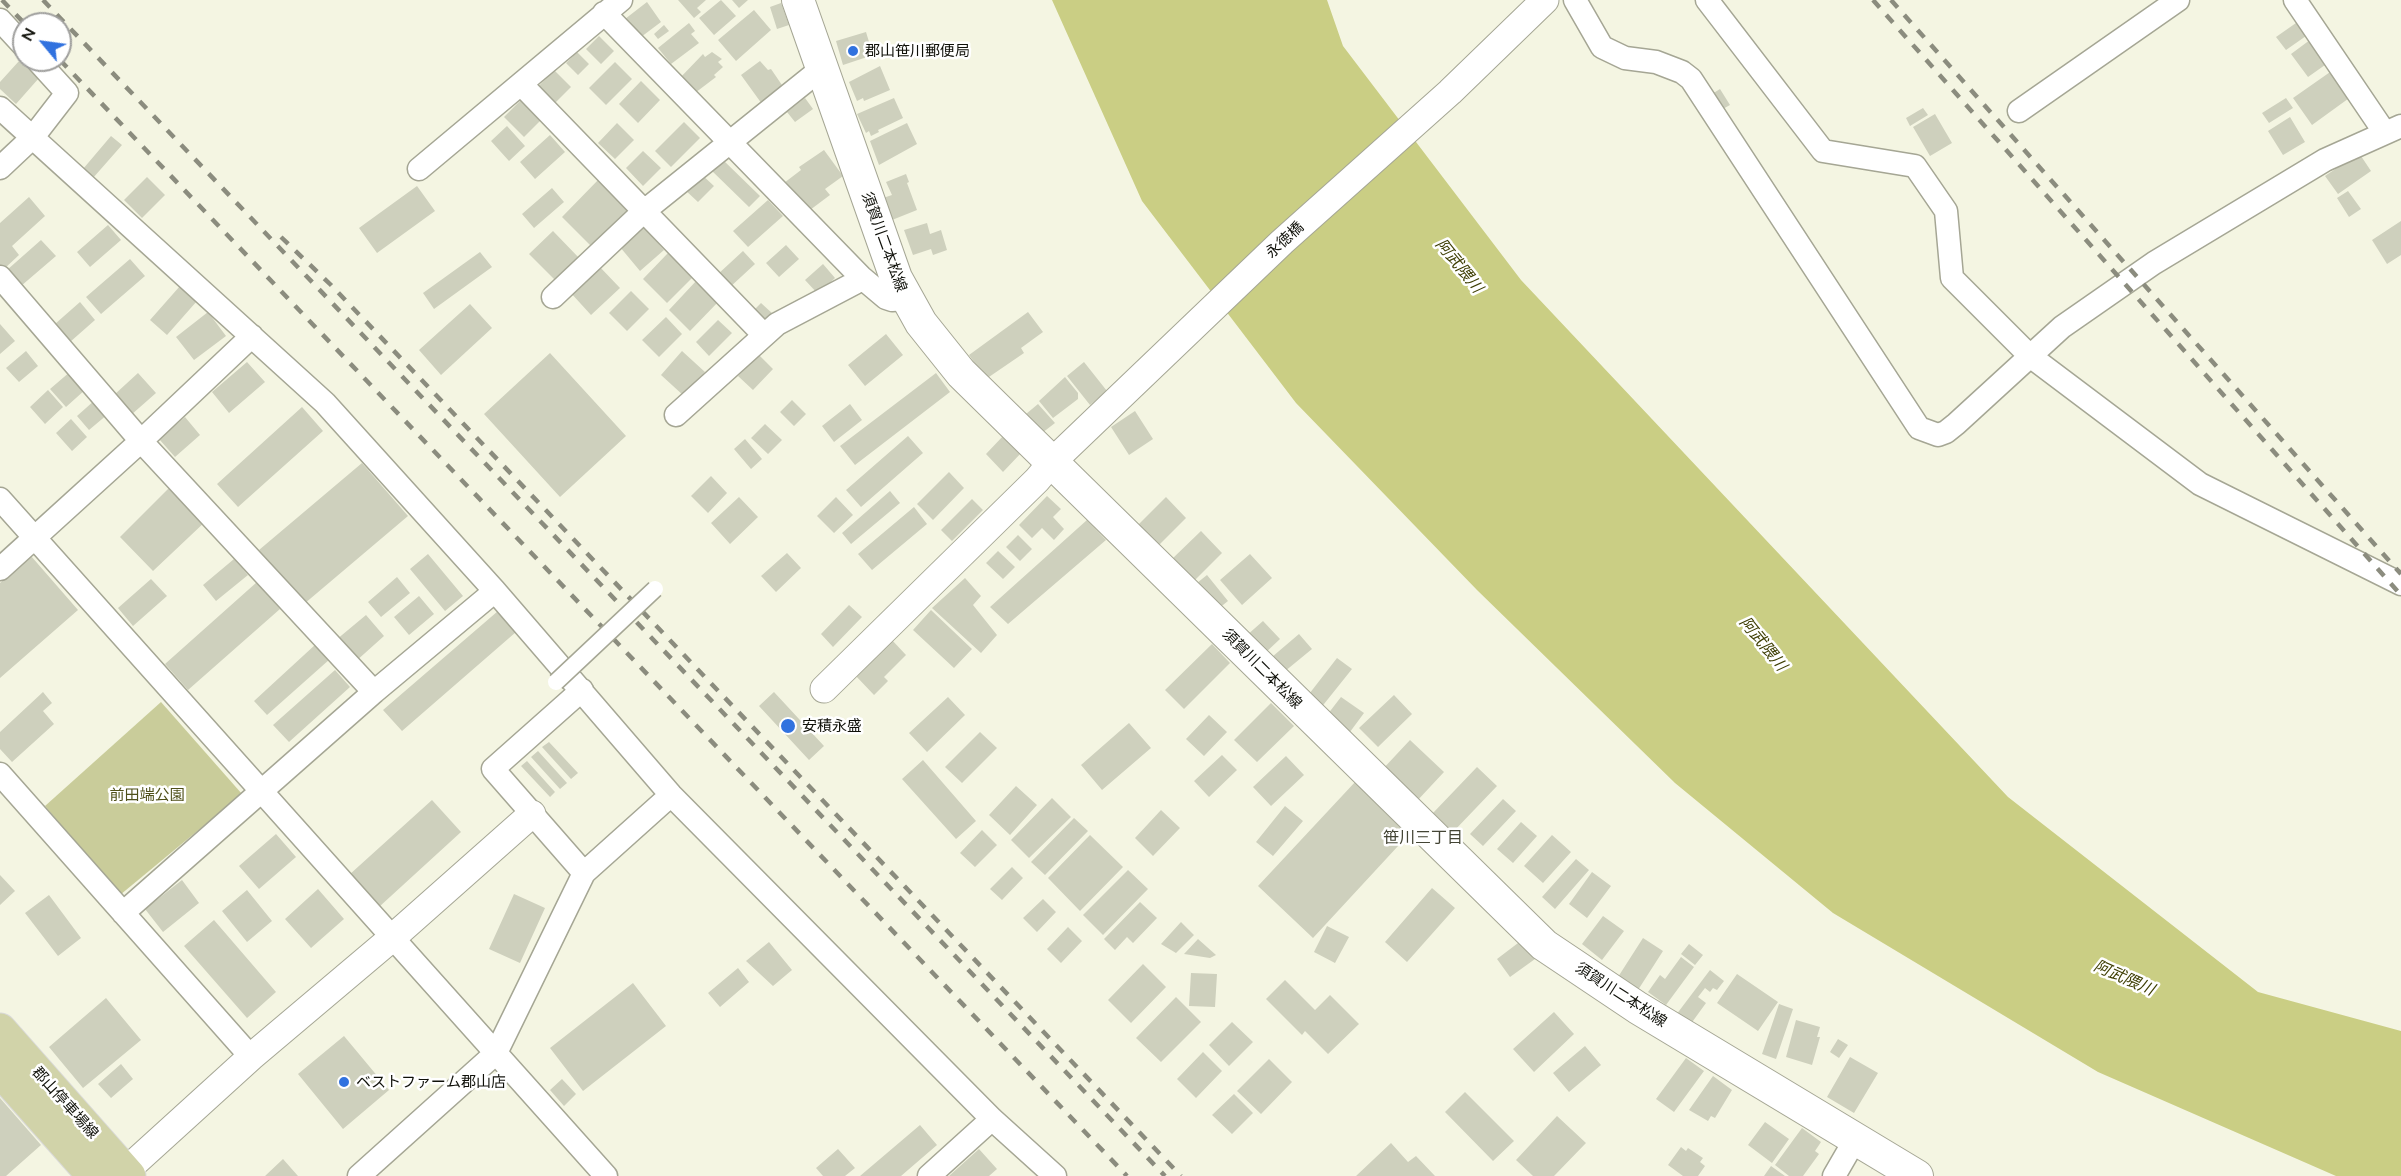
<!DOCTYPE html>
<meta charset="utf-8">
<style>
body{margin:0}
#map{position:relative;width:2401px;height:1176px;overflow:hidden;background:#f4f5e2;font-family:Mulish,sans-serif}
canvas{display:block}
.north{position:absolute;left:12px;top:12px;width:60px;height:60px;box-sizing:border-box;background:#fff;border:2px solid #9f9f9d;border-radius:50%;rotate:299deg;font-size:16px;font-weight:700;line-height:24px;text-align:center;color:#0f1009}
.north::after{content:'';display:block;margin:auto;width:21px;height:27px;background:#3172df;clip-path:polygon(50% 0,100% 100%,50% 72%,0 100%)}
</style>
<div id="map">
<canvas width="2401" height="1176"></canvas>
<div class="north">N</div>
</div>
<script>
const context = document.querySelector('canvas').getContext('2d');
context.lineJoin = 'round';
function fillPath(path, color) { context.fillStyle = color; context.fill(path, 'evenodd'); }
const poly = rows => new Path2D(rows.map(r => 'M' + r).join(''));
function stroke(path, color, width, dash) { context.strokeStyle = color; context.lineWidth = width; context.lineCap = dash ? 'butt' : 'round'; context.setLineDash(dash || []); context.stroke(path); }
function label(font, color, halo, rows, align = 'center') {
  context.font = font + ' Mulish,"Noto Sans JP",sans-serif'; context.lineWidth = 5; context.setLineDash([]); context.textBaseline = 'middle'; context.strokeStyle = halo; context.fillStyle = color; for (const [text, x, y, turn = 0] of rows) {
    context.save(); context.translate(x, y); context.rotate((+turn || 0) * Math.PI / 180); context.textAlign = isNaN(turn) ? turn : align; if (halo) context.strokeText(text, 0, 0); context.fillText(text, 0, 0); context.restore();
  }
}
fillPath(poly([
 [161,702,242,794,120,895,45,806]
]), '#c9cc9a');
fillPath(poly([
 [1052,0,1327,0,1343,46,1521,280,2008,797,2258,992,2401,1031,2401,1176,2336,1176,2098,1072,1833,913,1675,783,1477,590,1296,403,1142,201]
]), '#cace84');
fillPath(poly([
 [678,0,706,0,697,8,701,12,694,18],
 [721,0,736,16,714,35,699,18],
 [732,0,748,0,739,8],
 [647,2,661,22,637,40,625,19],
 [781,3,789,25,777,29,770,7],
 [754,10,771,30,736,61,718,40],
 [689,23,695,31,691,34,699,43,671,64,658,48],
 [2296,23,2306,36,2286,50,2276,37],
 [664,25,669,31,658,39,654,34],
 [866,32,873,55,843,65,836,41],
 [599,36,614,51,601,64,586,49],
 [2314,37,2324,52,2318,56,2325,65,2308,77,2291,54],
 [577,52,589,64,578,75,566,63],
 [712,52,722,59,718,62,723,67,714,75,716,77,691,96,678,80,703,54,705,57],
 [19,61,39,78,16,104,0,89,0,82],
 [760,61,768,70,771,69,784,88,762,104,741,75],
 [615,62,632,79,606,105,589,88],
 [880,66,890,90,864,101,863,98,857,101,849,82],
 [554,70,571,87,551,107,535,90],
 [2333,70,2352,96,2312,125,2293,98],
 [641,81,660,100,638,123,619,104],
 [1720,89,1730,105,1721,110,1712,94],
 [524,97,544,117,524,137,504,117],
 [805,98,813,109,795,122,787,112],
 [894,98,903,118,878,130,879,132,871,136,869,131,866,133,857,114],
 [2286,98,2293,108,2269,123,2262,113],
 [1923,108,1928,115,1910,126,1906,118],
 [1935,114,1952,143,1930,156,1913,127],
 [2290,117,2305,142,2283,155,2268,131],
 [684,122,700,138,671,167,655,151],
 [617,123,634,140,615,159,598,143],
 [907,123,917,144,879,165,870,141],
 [507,126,525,146,509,161,491,141],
 [550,135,565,152,535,179,520,162],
 [111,136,122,145,93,178,83,169],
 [824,150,843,176,825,189,830,195,806,213,784,183,801,170,799,167],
 [643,151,661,168,643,186,626,168],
 [2359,153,2371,171,2338,194,2325,176],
 [722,159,760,196,749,207,711,170],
 [700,173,714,186,698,202,684,189],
 [906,174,909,182,907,183,917,210,892,220,883,198,892,195,886,182],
 [147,177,165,195,142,218,124,200],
 [599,179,630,210,593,248,562,217],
 [417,186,435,211,377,253,359,228],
 [552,188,564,202,534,228,522,214],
 [2348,191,2361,209,2349,217,2337,198],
 [29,197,45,216,12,246,19,255,4,269,0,265,0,223],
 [768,200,783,216,748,247,733,231],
 [2401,221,2401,255,2387,264,2372,240],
 [927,223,930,234,941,230,947,250,933,255,931,249,913,255,904,230],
 [108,225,121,240,90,267,77,252],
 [644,227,664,250,640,271,620,247],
 [553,231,581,260,558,283,529,254],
 [41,240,56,256,21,286,7,270],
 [786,245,799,259,779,277,766,263],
 [743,251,755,264,729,288,717,275],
 [480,252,492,267,434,309,423,293],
 [668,253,692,278,667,303,643,279],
 [130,259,145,276,101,314,86,297],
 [823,264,835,278,818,294,805,280],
 [598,265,620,288,591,315,570,292],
 [697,280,719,301,690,331,669,310],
 [180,286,197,301,167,335,150,320],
 [631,291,649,309,627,331,609,313],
 [80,302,95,320,70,342,55,324],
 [761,303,773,314,763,324,751,313],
 [470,304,492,328,441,375,419,350],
 [208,312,226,336,194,360,176,337],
 [1028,312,1043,332,1021,348,1024,353,986,379,969,355],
 [666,317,682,334,659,357,642,340],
 [718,320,732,333,709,356,696,342],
 [0,324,15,341,0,354],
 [886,334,903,355,865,386,848,365],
 [26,351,38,366,19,382,6,368],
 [682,351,705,372,684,396,661,375],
 [550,353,626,436,560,497,484,414],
 [759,355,773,369,753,390,738,376],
 [247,362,265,382,229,413,212,392],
 [1084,362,1107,391,1090,405,1067,376],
 [71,371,86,389,66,407,50,389],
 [138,373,156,393,131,415,114,395],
 [936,373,950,392,855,465,840,446],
 [1065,377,1078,393,1078,399,1053,418,1039,401],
 [48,390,63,407,45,424,30,407],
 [95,400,108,414,89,430,77,416],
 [792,400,806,414,794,426,780,412],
 [850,404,862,420,834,442,822,426],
 [1038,404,1055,423,1042,433,1026,414],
 [302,407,323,431,238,507,217,484],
 [1135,411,1153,439,1129,455,1111,427],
 [185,417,200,435,175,457,159,439],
 [71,419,87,437,72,451,56,433],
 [765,424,782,440,768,454,751,438],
 [1004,435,1022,452,1003,472,986,454],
 [908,436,923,453,861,507,846,490],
 [745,439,762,459,751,469,734,449],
 [362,463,408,516,304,604,259,550],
 [949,472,964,488,933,520,917,504],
 [711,476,727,493,708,513,691,496],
 [173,484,207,520,153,571,120,537],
 [890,491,900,503,851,544,842,533],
 [1047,496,1061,509,1053,517,1064,529,1054,540,1042,528,1032,538,1019,525],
 [739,497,758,517,730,544,711,523],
 [836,497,853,515,834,533,817,516],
 [1166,497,1186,518,1158,546,1138,525],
 [972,499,983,510,952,541,941,530],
 [914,507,927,524,872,570,858,554],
 [1087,520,1106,540,1008,624,990,607],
 [1201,531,1222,553,1194,581,1172,559],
 [1018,535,1032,549,1020,561,1006,547],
 [998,551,1015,567,1003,579,986,563],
 [787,553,801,568,776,592,761,576],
 [428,554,463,596,445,611,410,569],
 [1250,554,1272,578,1242,605,1220,580],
 [31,556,78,610,0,678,0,583],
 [234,559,248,575,216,601,203,585],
 [1207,575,1228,601,1218,609,1197,583],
 [397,577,410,593,381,617,368,602],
 [965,578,981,596,973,605,997,635,981,653,932,608],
 [151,579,167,596,133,626,118,608],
 [257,582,280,609,188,690,165,664],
 [419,596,434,614,409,635,394,617],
 [849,605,862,617,833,647,821,634],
 [931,610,972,649,954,668,913,630],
 [498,611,516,632,402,731,383,710],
 [366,615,384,636,355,662,336,640],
 [1263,621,1280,639,1263,655,1246,636],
 [1299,634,1312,649,1284,672,1272,657],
 [891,639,906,655,884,677,888,681,874,695,855,675],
 [316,644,330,659,267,715,254,701],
 [1212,644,1230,663,1184,709,1165,690],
 [1337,658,1352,669,1320,709,1306,698],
 [335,670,350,687,289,742,273,725],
 [43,692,52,703,43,711,54,724,12,762,0,749,0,732],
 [774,692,824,746,809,760,759,706],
 [1394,695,1412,714,1378,747,1359,728],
 [948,697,965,715,927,752,909,733],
 [1341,697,1364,713,1347,736,1324,719],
 [1271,703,1294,726,1257,762,1234,740],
 [1209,715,1227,732,1204,756,1186,739],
 [1129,723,1151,748,1102,790,1081,765],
 [980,732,997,748,962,783,945,767],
 [1410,740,1444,772,1416,802,1381,771],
 [549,742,578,773,571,779,542,747],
 [538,751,567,783,560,789,531,757],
 [1222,755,1237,770,1209,797,1194,781],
 [1286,756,1304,775,1271,806,1253,787],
 [923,760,976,821,956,839,902,779],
 [527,761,555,792,550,797,521,766],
 [1477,767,1497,786,1453,832,1433,813],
 [1356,781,1411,832,1313,938,1258,886],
 [1016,786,1037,805,1010,835,989,815],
 [1052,798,1071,817,1029,858,1011,840],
 [1503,799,1516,811,1483,846,1470,834],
 [432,800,461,832,379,907,349,875],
 [1285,806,1303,821,1273,856,1256,842],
 [1161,810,1180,828,1153,856,1135,838],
 [1074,818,1088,831,1045,875,1031,862],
 [1521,822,1537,836,1513,863,1497,849],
 [982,830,997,845,975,867,960,853],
 [276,834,296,857,259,889,239,866],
 [1090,835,1123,867,1080,911,1048,878],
 [1552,835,1571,852,1543,883,1524,866],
 [1576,859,1589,870,1555,909,1542,897],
 [1012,867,1023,878,1002,900,990,889],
 [1128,870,1148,889,1103,935,1083,915],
 [1592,872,1611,886,1587,918,1569,904],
 [0,875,15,891,0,905],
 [182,880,199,903,163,932,145,909],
 [1432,888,1455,908,1407,962,1385,942],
 [318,889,344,919,311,948,285,919],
 [247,890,272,921,247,942,222,911],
 [514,894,545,908,520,963,489,949],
 [49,895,81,938,58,956,25,913],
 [1043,899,1056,912,1037,932,1023,918],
 [1140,902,1157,918,1133,943,1127,937,1115,950,1104,939],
 [1603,916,1624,931,1602,960,1582,944],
 [214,920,276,992,247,1018,184,946],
 [1181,922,1194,935,1176,953,1161,944],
 [1327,926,1349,937,1335,963,1314,952],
 [1068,927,1082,941,1061,963,1047,949],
 [1643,938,1663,951,1638,990,1618,977],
 [1198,939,1216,955,1210,958,1184,954],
 [1522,940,1535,959,1510,977,1497,959],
 [769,942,792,970,773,986,746,961],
 [1689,944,1703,955,1695,965,1681,954],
 [1681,957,1694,967,1666,1005,1648,992,1660,975,1665,979],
 [1143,964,1166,987,1131,1023,1108,1000],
 [738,968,749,982,720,1007,708,993],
 [1710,970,1724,981,1717,990,1713,988,1710,992,1705,988,1698,997,1706,1003,1690,1025,1676,1015],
 [1191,973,1217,974,1215,1007,1189,1006],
 [1737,974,1778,1002,1758,1031,1717,1003],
 [1285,980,1315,1010,1330,995,1359,1024,1328,1054,1305,1031,1302,1035,1266,999],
 [633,983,666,1026,583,1091,550,1048],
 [1176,997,1201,1022,1161,1062,1136,1038],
 [106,998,141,1040,83,1088,49,1047],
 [1779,1004,1793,1009,1776,1059,1762,1054],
 [1554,1012,1574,1034,1534,1072,1513,1049],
 [1796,1020,1820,1027,1817,1037,1820,1037,1812,1065,1786,1057],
 [1232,1022,1253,1042,1229,1066,1209,1045],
 [344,1036,389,1090,343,1129,298,1074],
 [1838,1039,1848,1045,1839,1058,1830,1052],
 [1585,1046,1601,1065,1569,1092,1553,1073],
 [1203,1052,1222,1071,1196,1098,1177,1079],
 [1850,1057,1878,1073,1854,1113,1827,1097],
 [1686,1058,1704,1071,1674,1112,1656,1099],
 [1269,1059,1292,1082,1261,1114,1237,1091],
 [121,1064,133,1079,111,1098,98,1084],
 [1713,1076,1732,1090,1715,1118,1711,1116,1708,1121,1689,1110],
 [562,1079,576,1094,564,1106,550,1090],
 [1465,1092,1514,1141,1493,1161,1445,1112],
 [1234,1094,1253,1113,1232,1134,1212,1115],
 [0,1098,41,1145,6,1176,0,1176],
 [1557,1116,1586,1143,1554,1176,1533,1176,1516,1160],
 [1765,1122,1789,1139,1772,1163,1748,1145],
 [920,1125,937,1145,901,1176,860,1176],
 [1802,1128,1821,1142,1815,1151,1819,1154,1803,1176,1789,1176,1775,1165],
 [1391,1143,1408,1162,1416,1156,1435,1176,1356,1176],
 [1681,1147,1686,1151,1688,1148,1703,1158,1700,1162,1705,1166,1698,1176,1683,1176,1668,1165],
 [838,1149,855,1168,845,1176,823,1176,816,1168],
 [979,1149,997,1169,989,1176,949,1176],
 [283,1159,298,1176,265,1176],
 [1771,1166,1785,1176,1764,1176]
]), '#ced0bd');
const minor = poly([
 [1575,0,1602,47,1625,58,1656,62,1682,72,1691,79,1919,428,1938,435,1946,432,1956,424,2062,327,2154,263,2325,160,2401,126],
 [1707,0,1823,151,1915,166,1946,211,1952,278,2030,356,2200,484,2401,584],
 [2295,0,2385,133],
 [604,13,861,277,886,298,892,300,905,299],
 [0,20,24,46],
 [521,84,764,335],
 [0,108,325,403,495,591,671,795,992,1119,1055,1176],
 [2019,111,2178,0],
 [0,168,33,137,67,93,37,60],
 [419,169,621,0],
 [0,277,141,441,374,692],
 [553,297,643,212,821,69],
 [676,415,777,324,855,283,861,277],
 [0,499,606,1176],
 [0,569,141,441,252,336],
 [582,690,493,769,584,873,671,795],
 [0,774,251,1057],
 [123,913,374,692,495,591],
 [359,1176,496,1053,584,873],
 [929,1176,992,1119],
 [1834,1176,1856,1138]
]);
const tertiary = poly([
 [824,689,1037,480,1053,461,1282,242,1450,92,1545,0],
 [120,1176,251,1057,392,938,532,814]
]);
const secondary = poly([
 [798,0,896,278,921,323,961,373,1544,945,1638,1008,1917,1176]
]);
const primary = poly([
 [0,1030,129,1176],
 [0,1070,94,1176]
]);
stroke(minor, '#a5a694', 25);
stroke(tertiary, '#a5a694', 29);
stroke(secondary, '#a5a694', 34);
stroke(primary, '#d9d9d8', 35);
stroke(minor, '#fff', 22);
stroke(tertiary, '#fff', 27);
stroke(secondary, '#fff', 32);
stroke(primary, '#d1d3a9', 33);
stroke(poly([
 [2,0,25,24],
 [43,0,1165,1176],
 [1873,0,2401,595],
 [1891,0,2401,574],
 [60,60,1127,1176],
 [281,237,331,285,1181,1176]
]), '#8b8c7e', 4.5, [10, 10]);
const pedestrianBridge = poly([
 [556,682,655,589]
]);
stroke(pedestrianBridge, '#a5a694', 19, []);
stroke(pedestrianBridge, '#fff', 16);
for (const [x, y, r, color] of [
 [853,51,6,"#3172df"],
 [788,726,8,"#3172df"],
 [344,1082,6,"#3172df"]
]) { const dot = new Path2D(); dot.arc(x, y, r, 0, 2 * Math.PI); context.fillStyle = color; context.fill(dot); stroke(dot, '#fff', 2); }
label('15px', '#0f1009', '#fff', [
 ["郡山笹川郵便局",865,51],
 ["安積永盛",802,726],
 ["ベストファーム郡山店",356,1082]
], 'left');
label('15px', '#0f1009', '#fff', [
 ["永徳橋",1285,240,-43],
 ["須賀川二本松線",884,242,70],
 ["須賀川二本松線",1262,669,45],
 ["須賀川二本松線",1621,995,33],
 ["郡山停車場線",65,1103,48]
]);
label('15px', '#4f5019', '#fff', [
 ["前田端公園",147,795]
]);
label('italic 16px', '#3e3e03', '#fff', [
 ["阿武隈川",1459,266,51],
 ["阿武隈川",1763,644,51],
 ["阿武隈川",2124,978,24]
]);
label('16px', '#444535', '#fff', [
 ["笹川三丁目",1423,838]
]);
</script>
